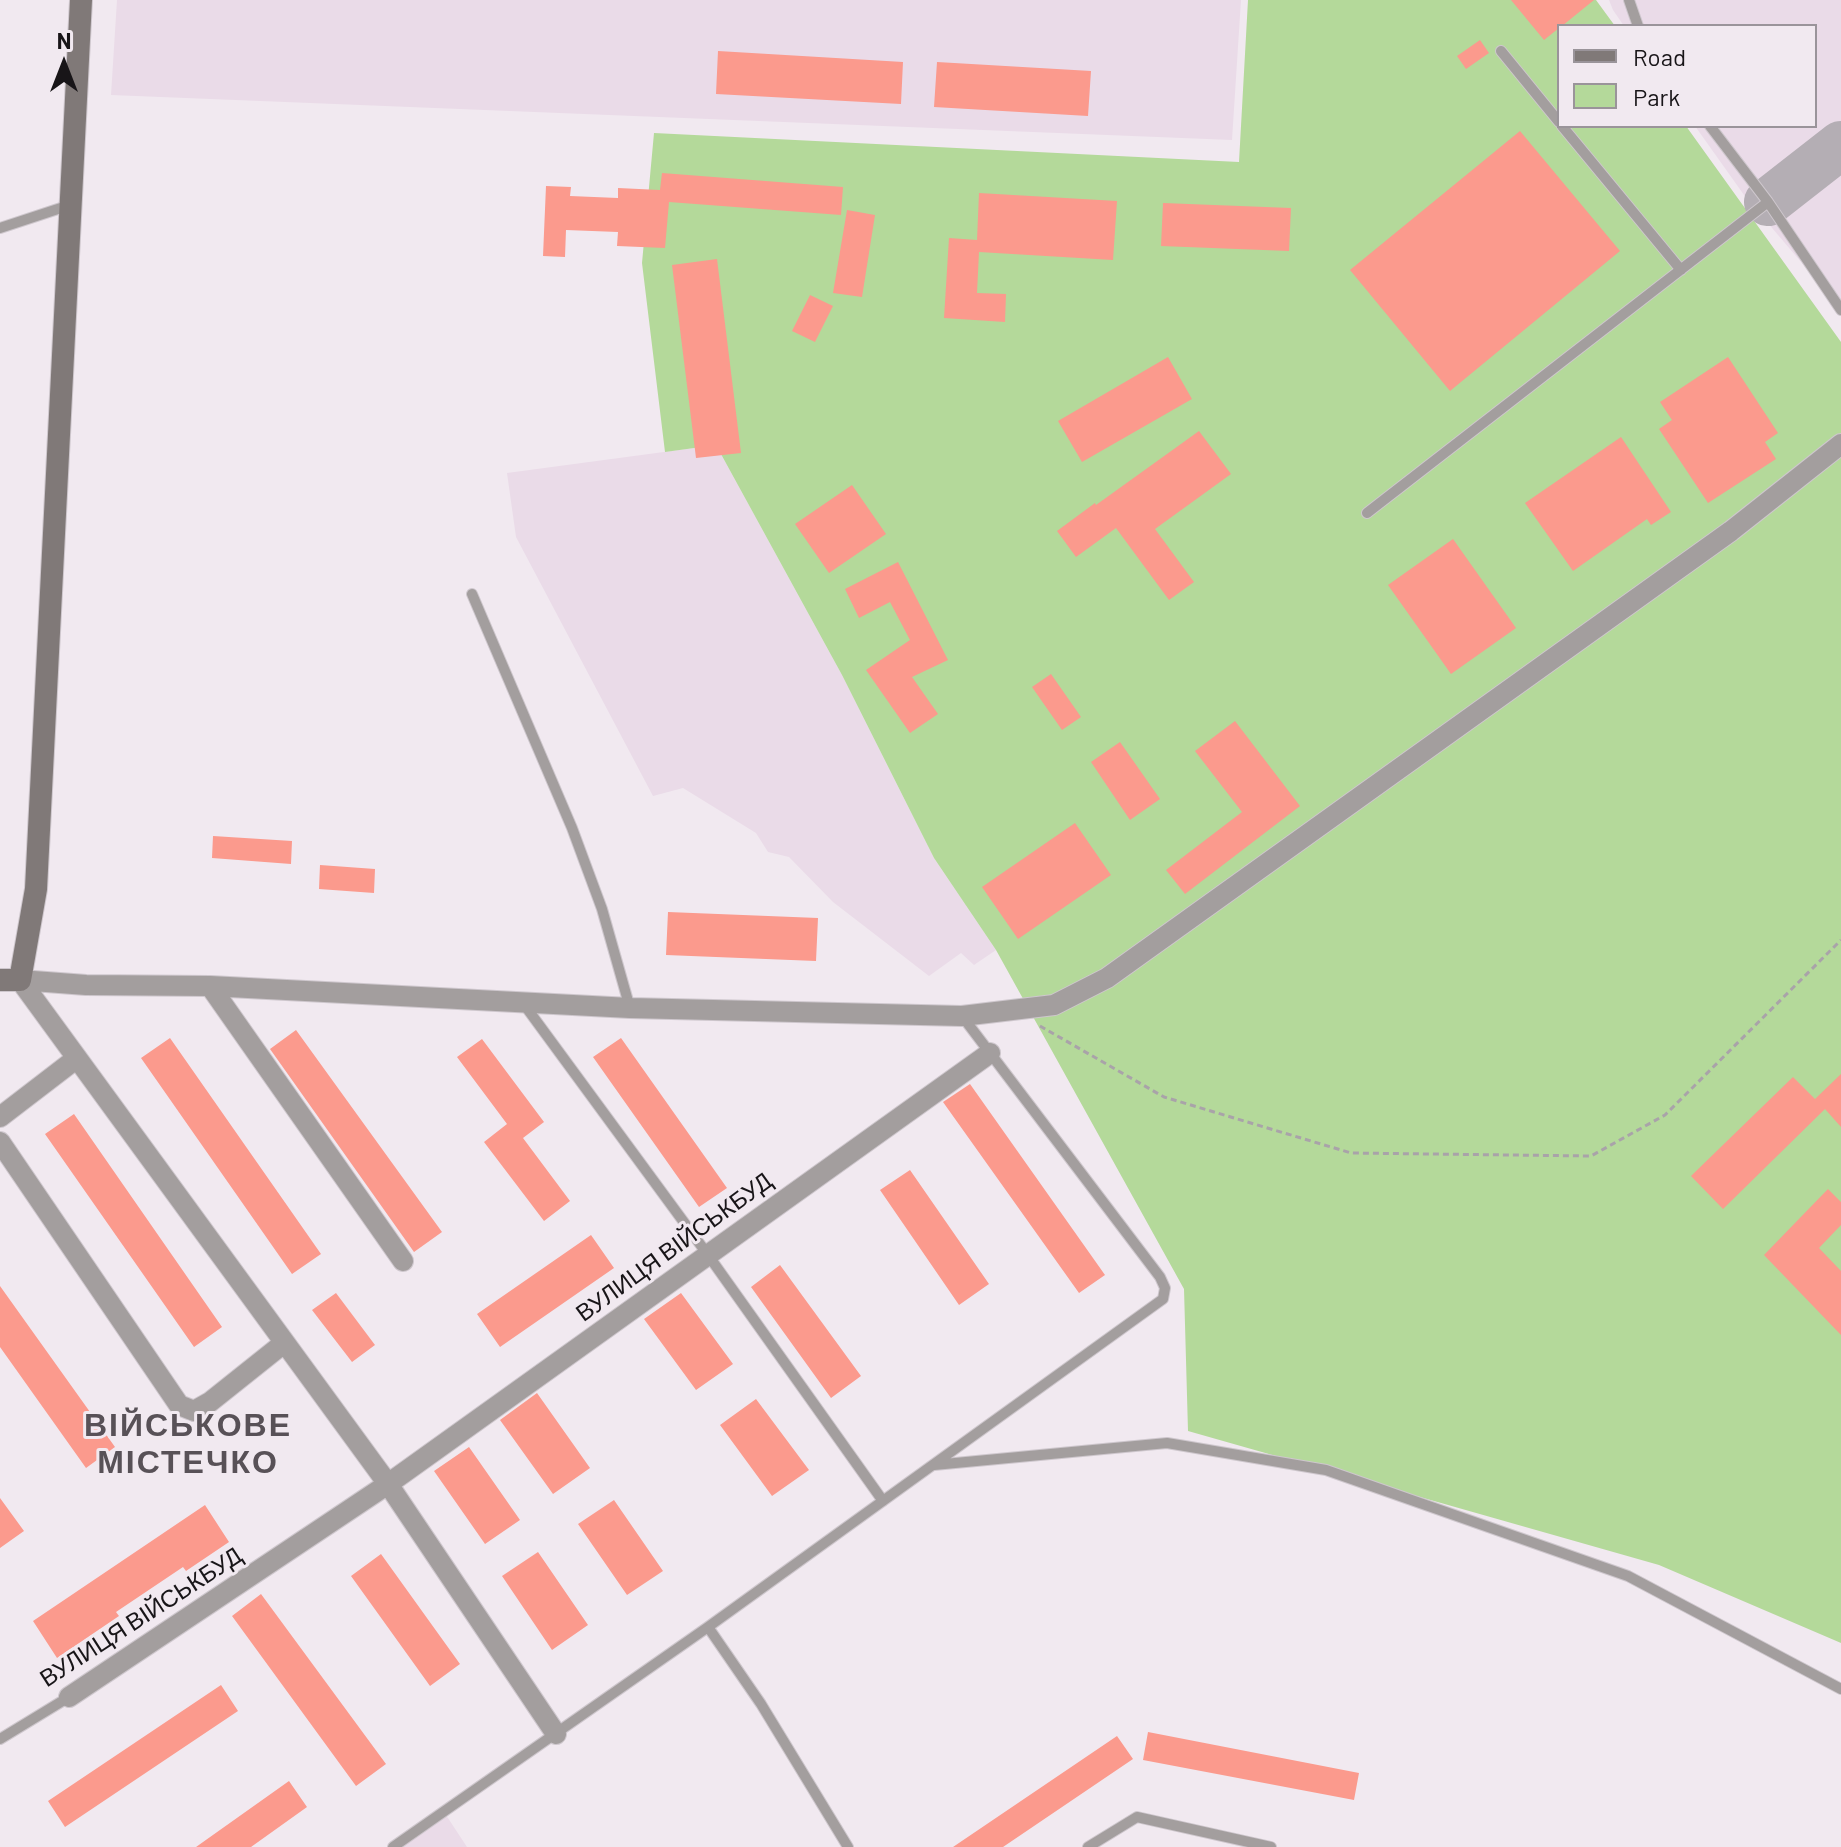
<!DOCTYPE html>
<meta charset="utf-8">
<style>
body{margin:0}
#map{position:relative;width:1841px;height:1847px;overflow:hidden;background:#f1e9f0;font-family:Barlow,sans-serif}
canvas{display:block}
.legend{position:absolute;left:1557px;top:24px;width:260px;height:104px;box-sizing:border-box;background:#f1e9f0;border:2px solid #9a949a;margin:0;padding:10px 14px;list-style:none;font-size:24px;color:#181518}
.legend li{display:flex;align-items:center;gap:16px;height:40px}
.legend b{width:40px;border:2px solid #9a949a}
.north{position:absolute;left:24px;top:24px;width:80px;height:80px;-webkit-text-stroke:6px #f1e9f0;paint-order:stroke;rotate:0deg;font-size:22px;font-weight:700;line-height:32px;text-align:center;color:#181518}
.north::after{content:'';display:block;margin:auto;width:28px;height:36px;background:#181518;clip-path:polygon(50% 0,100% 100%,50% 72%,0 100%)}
</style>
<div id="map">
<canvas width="1841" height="1847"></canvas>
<ul class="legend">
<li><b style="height:10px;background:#807978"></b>Road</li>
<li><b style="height:22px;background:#b4d99a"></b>Park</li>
</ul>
<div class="north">N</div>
</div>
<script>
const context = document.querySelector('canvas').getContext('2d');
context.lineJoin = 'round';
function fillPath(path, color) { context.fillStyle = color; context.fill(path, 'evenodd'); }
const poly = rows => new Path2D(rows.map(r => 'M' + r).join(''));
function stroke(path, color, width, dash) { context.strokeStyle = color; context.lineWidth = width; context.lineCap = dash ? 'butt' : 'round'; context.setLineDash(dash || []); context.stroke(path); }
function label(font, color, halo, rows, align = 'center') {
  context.font = font + ' Barlow,sans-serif'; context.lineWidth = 6; context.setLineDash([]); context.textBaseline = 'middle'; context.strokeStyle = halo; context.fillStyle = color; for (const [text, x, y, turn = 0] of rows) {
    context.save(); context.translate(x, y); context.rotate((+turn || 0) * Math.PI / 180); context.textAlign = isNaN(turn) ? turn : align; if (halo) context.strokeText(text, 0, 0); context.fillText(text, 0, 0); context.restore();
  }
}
fillPath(poly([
 [117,0,1241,0,1232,140,111,95],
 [1609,0,1841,0,1841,309,1744,195,1695,126,1815,126,1815,26,1624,26,1613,10],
 [716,445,842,675,934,858,996,950,974,965,961,953,929,976,833,902,789,857,768,852,756,833,683,788,653,796,516,537,507,473],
 [444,1812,467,1847,394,1847]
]), '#eadbe8');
fillPath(poly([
 [1248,0,1596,0,1615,26,1559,26,1559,126,1686,126,1841,342,1841,1643,1659,1565,1188,1431,1184,1289,996,950,934,858,842,675,716,445,665,452,642,263,654,133,1239,162]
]), '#b4d99a');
stroke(poly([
 [1768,202,1841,145]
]), '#b4aeb4', 48);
fillPath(poly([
 [1511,0,1594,0,1562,26,1559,26,1559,28,1544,40],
 [1480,40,1489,53,1466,69,1457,56],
 [718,51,903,62,901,104,716,94],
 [937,62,1091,71,1088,116,934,107],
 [1520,131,1620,251,1450,391,1350,270],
 [662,173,843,187,841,215,669,202,665,248,617,246,618,232,566,230,565,257,543,256,546,186,571,187,570,196,618,198,618,188,660,190],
 [979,193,1117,201,1113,260,979,252,977,293,1006,294,1005,322,944,318,949,238,977,240],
 [1163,203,1291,208,1289,251,1161,246],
 [847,210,875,215,862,297,833,293],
 [717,259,741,453,696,458,672,265],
 [810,295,833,306,815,342,792,331],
 [1168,357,1192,399,1082,462,1058,421],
 [1728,357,1778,433,1765,442,1776,459,1708,503,1659,429,1672,420,1660,402],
 [1199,431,1231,474,1155,529,1194,582,1169,600,1116,528,1076,557,1057,531,1095,503,1096,505],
 [1621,437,1671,512,1651,525,1647,519,1573,571,1525,503],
 [852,485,886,534,829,573,795,524],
 [1453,539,1516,628,1451,674,1388,585],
 [898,562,948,660,912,677,938,714,910,733,866,670,910,640,890,602,859,618,845,589],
 [1051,674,1081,717,1062,730,1032,687],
 [1235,721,1300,806,1185,894,1166,870,1242,812,1195,751],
 [1120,742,1160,799,1130,820,1091,762],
 [1075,823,1111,875,1018,939,982,887],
 [213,836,292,841,291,864,212,858],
 [320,865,375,869,374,893,319,889],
 [668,912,818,918,816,961,666,955],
 [296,1030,442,1232,414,1252,270,1049],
 [170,1038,321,1254,292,1274,141,1058],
 [621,1038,727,1188,699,1207,593,1057],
 [482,1039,544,1122,523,1138,570,1201,544,1221,484,1142,507,1124,457,1057],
 [1841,1074,1841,1127,1825,1109,1723,1209,1691,1176,1793,1077,1815,1099],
 [970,1084,1105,1275,1079,1293,943,1102],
 [74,1114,222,1327,194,1347,45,1134],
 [910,1170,989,1284,959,1305,880,1190],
 [1828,1189,1841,1202,1841,1225,1819,1248,1841,1271,1841,1335,1764,1255],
 [591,1235,614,1268,500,1347,477,1314],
 [780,1265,861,1376,831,1398,751,1287],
 [0,1286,115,1447,86,1468,0,1347],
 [336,1293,375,1345,352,1362,312,1310],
 [681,1293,733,1364,696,1390,644,1319],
 [537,1393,590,1468,553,1494,500,1420],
 [756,1399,809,1470,772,1496,720,1425],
 [469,1447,520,1520,485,1544,434,1471],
 [0,1498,24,1531,0,1548],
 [614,1500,663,1571,627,1595,578,1524],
 [205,1505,229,1542,186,1571,183,1567,116,1612,119,1616,57,1658,33,1621],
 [538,1552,588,1625,552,1650,502,1576],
 [381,1554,460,1664,430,1686,351,1576],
 [261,1594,386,1764,356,1786,232,1616],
 [221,1685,238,1711,65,1827,48,1801],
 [1148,1732,1359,1773,1354,1800,1143,1760],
 [1117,1736,1133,1759,1003,1847,953,1847],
 [289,1781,307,1807,251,1847,196,1847]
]), '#fb9a8d');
const service = poly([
 [1629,0,1638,26],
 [1501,51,1559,122],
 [1562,126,1681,270],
 [1710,126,1768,202,1841,310],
 [0,228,70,205],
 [1367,513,1768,202],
 [472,594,572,828,602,909,630,1008],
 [523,1003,708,1255,883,1501],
 [934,1465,1167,1443,1326,1470,1628,1576,1841,1689],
 [708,1627,761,1704,848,1847],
 [0,1739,69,1697],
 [393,1847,708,1627,1163,1299,1165,1288,1160,1277,962,1016],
 [1088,1847,1137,1817,1271,1847]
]);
const minor = poly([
 [20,980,86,985,210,986,630,1008,962,1016,1054,1005,1107,978,1731,531,1841,444],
 [20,980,388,1484,556,1734],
 [210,986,403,1261],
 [0,1117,77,1058],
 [0,1142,179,1405,194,1411,210,1402,284,1343],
 [69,1697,388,1484,990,1053]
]);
const secondary = poly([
 [0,980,20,980,36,889,81,0]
]);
stroke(service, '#cec7cd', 12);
stroke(minor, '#cec7cd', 22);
stroke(secondary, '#cec7cd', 24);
stroke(poly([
 [1040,1026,1164,1097,1351,1153,1591,1156,1665,1115,1841,940]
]), '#a9a3a9', 3, [6, 4]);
stroke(service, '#a39e9e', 10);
stroke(minor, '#a39e9e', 20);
stroke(secondary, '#807978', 22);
label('24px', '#181518', '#f1e9f0', [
 ["ВУЛИЦЯ ВІЙСЬКБУД",674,1247,-36],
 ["ВУЛИЦЯ ВІЙСЬКБУД",141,1617,-33]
]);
context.letterSpacing = '2px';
label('bold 32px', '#585157', '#f1e9f0', [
 ["ВІЙСЬКОВЕ",188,1425],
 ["МІСТЕЧКО",188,1462]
]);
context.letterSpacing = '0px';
</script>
